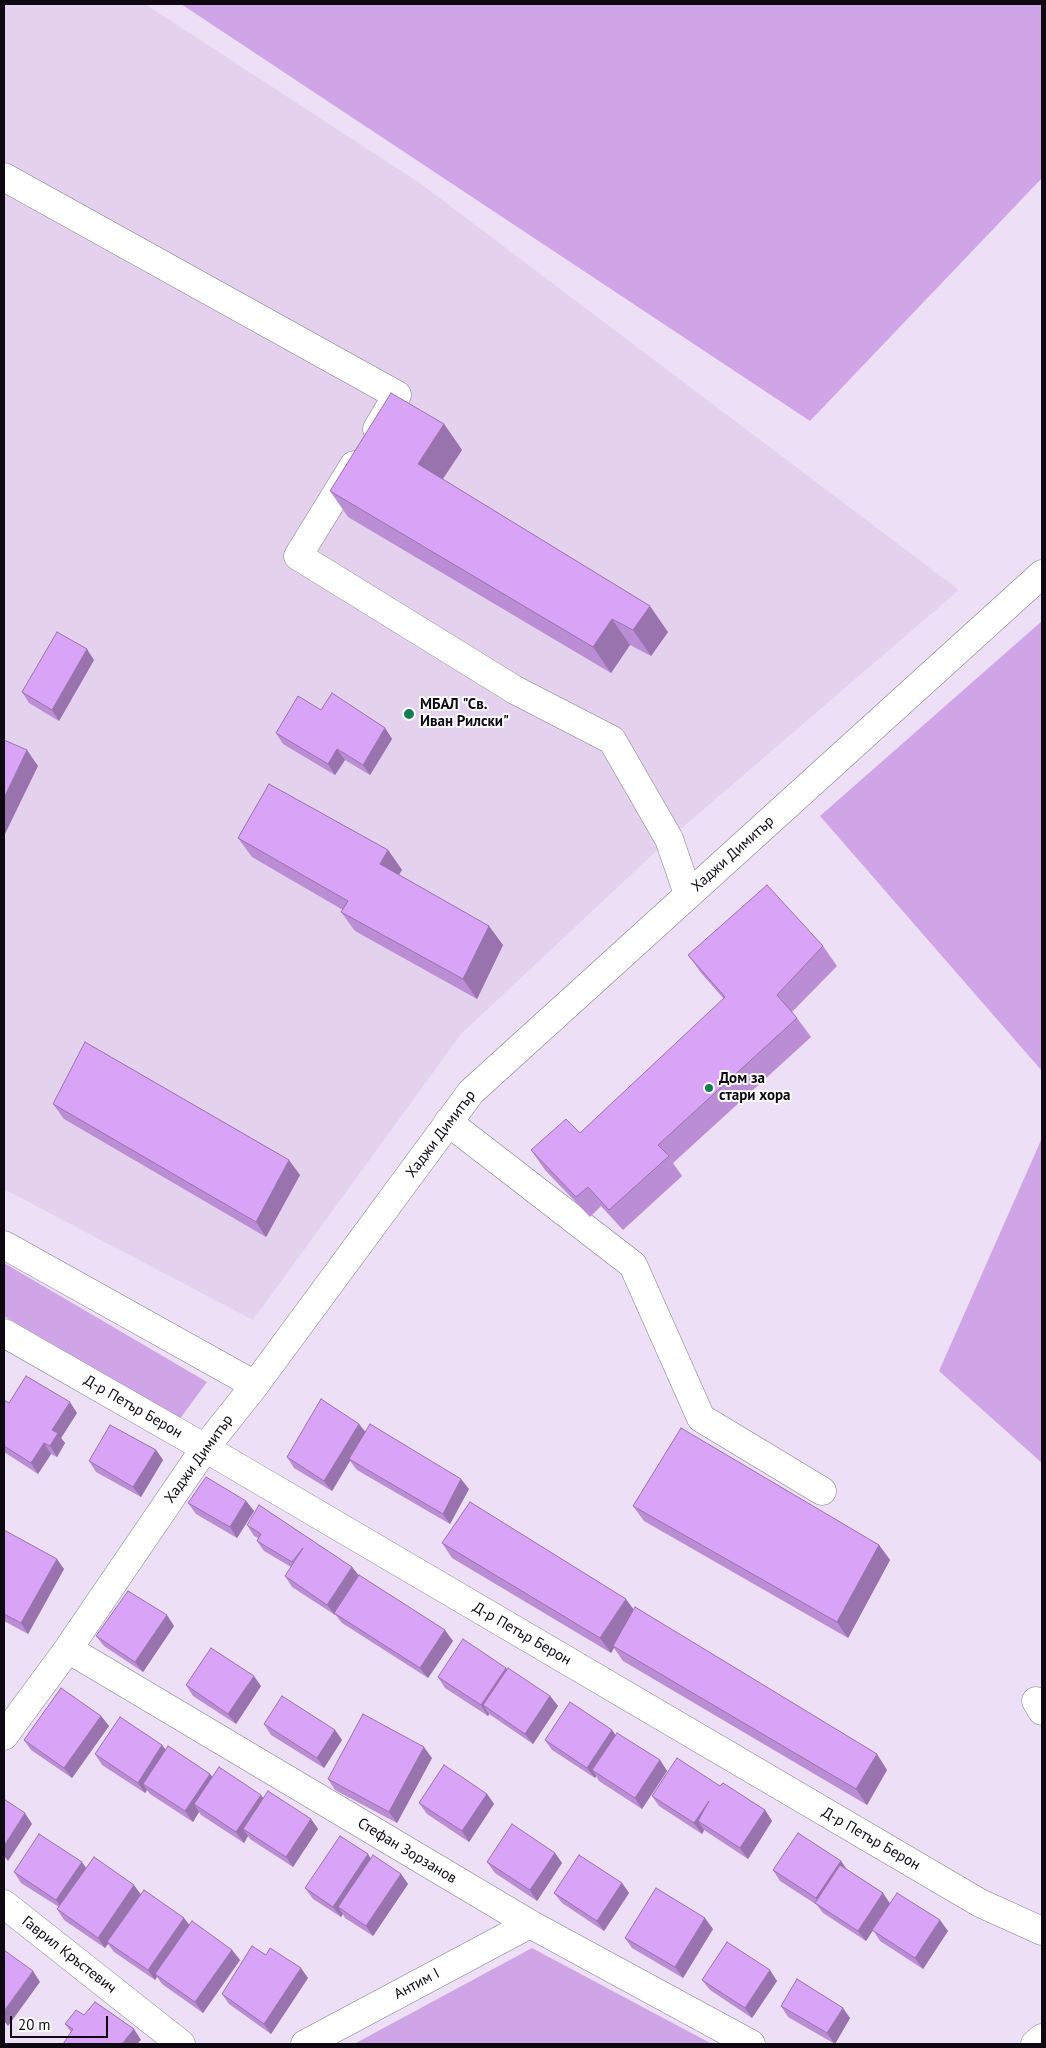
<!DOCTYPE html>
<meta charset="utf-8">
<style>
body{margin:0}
#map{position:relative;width:1046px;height:2048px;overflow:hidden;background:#eddff6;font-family:"PT Sans",sans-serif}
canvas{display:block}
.frame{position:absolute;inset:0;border:5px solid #0e0911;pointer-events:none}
.scale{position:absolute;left:10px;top:2016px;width:98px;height:22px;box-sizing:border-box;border:2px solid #0e0911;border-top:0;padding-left:6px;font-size:15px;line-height:18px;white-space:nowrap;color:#0e0911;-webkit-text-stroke:4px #fff;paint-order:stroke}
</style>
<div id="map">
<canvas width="1046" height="2048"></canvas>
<div class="frame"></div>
<div class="scale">20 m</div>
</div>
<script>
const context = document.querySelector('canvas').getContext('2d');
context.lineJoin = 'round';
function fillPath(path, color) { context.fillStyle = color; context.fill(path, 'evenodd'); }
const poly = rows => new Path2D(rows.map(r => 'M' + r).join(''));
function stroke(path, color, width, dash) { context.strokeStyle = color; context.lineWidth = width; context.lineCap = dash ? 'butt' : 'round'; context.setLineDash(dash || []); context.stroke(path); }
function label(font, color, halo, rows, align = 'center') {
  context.font = font + ' "PT Sans",sans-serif'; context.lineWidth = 4; context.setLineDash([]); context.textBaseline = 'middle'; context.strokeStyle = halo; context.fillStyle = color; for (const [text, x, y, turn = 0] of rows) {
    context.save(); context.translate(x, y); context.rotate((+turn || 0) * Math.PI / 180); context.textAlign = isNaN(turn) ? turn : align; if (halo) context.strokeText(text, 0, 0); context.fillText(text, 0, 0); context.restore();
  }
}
fillPath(poly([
 [4,4,145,4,421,184,959,590,669,839,461,1034,253,1320,4,1189]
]), '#e3d1ee');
fillPath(poly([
 [181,4,1042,4,1042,178,810,421],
 [1042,621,1042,1071,820,816],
 [1042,1138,1042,1463,939,1371],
 [4,1263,207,1382,179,1420,4,1316],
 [532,1948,712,2044,354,2044]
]), '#cfa5e7');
const minor = poly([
 [4,177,397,395,377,429],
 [354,465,298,556,515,690,612,740,669,839,688,894],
 [448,1122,633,1265,701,1418,822,1491],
 [4,1245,255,1385],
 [4,1333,205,1448,980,1903,1042,1931],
 [68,1649,530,1924,751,2044],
 [1036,1701,1042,1711],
 [4,1736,68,1649,205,1448,255,1385,471,1092,1042,574],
 [4,1904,181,2044],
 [305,2044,530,1924],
 [1035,2044,1042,2038]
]);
stroke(minor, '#877b8f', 29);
stroke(minor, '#fff', 28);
fillPath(poly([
 [444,424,462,450,443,479,668,632,651,656,630,645,611,673,348,517,330,491],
 [94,660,59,721,29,703,22,692],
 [321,710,385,728,392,739,370,775,345,760,335,775,283,744,276,733],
 [238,838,388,850,402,870,399,875,503,945,477,999,355,931,341,912,343,910,252,857],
 [823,946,837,966,792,1012,797,1018,811,1037,673,1163,682,1176,623,1230,601,1206,590,1217,545,1170,531,1150,580,1133,724,999,702,974,688,955],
 [53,1104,300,1175,266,1237,64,1119],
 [4,1400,9,1403,77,1413,61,1438,65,1443,57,1457,51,1454,38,1474,4,1452],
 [359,1424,365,1432,469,1489,450,1524,357,1470,350,1461,332,1491,294,1468,287,1457],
 [156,1450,163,1460,141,1497,96,1472,89,1461],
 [246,1501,254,1511,237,1538,196,1514,188,1503],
 [633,1506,879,1545,890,1560,848,1638,644,1521],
 [247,1525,352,1567,359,1576,453,1641,428,1678,342,1623,335,1614,335,1615,292,1587,285,1576,291,1567,264,1551,257,1541,258,1538,254,1536],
 [4,1530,64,1569,28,1634,4,1621],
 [442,1543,634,1610,887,1770,867,1805,623,1661,614,1648,611,1653,452,1558],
 [174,1626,143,1672,104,1646,96,1636],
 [506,1668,507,1669,550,1696,558,1706,533,1744,489,1714,488,1716,445,1688,438,1677],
 [186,1685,261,1686,236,1724,193,1696],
 [101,1716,109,1726,72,1778,31,1750,24,1740],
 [264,1724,335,1730,342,1740,324,1768,271,1735],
 [612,1730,615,1735,660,1760,667,1771,642,1809,599,1781,596,1776,595,1778,552,1750,545,1740],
 [162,1745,165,1749,210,1774,212,1777,311,1819,318,1829,293,1867,250,1839,248,1836,244,1843,201,1815,199,1812,193,1822,150,1794,147,1790,145,1793,102,1765,95,1754],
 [432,1758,397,1823,335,1790,328,1779],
 [720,1786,765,1810,772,1821,748,1859,704,1830,702,1834,659,1806,652,1796],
 [487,1794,494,1804,469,1842,427,1814,419,1803],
 [555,1853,562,1863,537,1901,495,1873,487,1862],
 [370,1858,401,1874,408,1884,373,1936,345,1918,343,1914,341,1917,313,1899,305,1888],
 [841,1861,846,1869,883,1893,890,1903,948,1931,923,1969,880,1941,873,1930,866,1941,823,1913,817,1905,780,1881,773,1870],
 [86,1868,141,1894,189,1925,232,1950,240,1960,203,2013,162,1984,157,1977,155,1980,114,1952,108,1944,105,1948,64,1920,57,1909,59,1907,21,1883,14,1872],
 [622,1883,629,1893,604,1931,562,1903,554,1893],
 [713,1929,683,1978,632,1948,625,1938],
 [266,1955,308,1978,271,2034,229,2004,222,1994],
 [702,1980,777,1981,752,2018,710,1990],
 [781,2006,850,2018,835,2044,788,2017],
 [84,2015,141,2040,71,2032,65,2024]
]), '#bb8dd4');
fillPath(poly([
 [444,424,462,450,436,489,418,464],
 [650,606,668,632,651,656,633,630],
 [612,619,630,645,611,673,593,647],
 [87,649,94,660,59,721,52,710],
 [385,728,392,739,370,775,363,765],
 [337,749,345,760,335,775,328,764],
 [27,750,38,766,4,836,4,798],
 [388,850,402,870,393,883,380,864],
 [489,926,503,945,477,999,463,979],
 [289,1160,300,1175,266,1237,256,1222],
 [70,1402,77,1413,61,1438,65,1443,57,1457,50,1446,52,1430],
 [359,1424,367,1434,349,1459,350,1461,332,1491,324,1481],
 [44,1443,51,1454,38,1474,31,1463],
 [156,1450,163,1460,141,1497,133,1487],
 [461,1479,469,1489,450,1524,443,1514],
 [246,1501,254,1511,237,1538,230,1527],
 [879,1545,890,1560,848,1638,837,1622],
 [57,1559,64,1569,28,1634,21,1623],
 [352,1567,360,1577,334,1613,335,1614,335,1615,327,1605],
 [626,1599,637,1614,613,1646,614,1648,611,1653,600,1638],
 [167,1615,174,1626,143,1672,135,1662],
 [445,1630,453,1641,428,1678,420,1668],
 [506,1668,513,1678,483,1705,489,1714,488,1716,481,1705],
 [254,1676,261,1686,236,1724,228,1714],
 [550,1696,558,1706,533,1744,525,1734],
 [101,1716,109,1726,72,1778,64,1768],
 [335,1730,342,1740,324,1768,317,1758],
 [612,1730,620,1741,592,1770,596,1776,595,1778,587,1768],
 [162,1745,170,1755,143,1784,147,1790,145,1793,138,1783],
 [424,1747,432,1758,397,1823,389,1812],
 [877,1754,887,1770,867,1805,856,1789],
 [660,1760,667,1771,642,1809,635,1798],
 [210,1774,218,1784,194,1804,199,1812,193,1822,185,1811],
 [487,1794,494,1804,469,1842,462,1831],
 [261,1795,269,1805,243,1829,248,1836,244,1843,236,1832],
 [709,1801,698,1821,704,1830,702,1834,694,1823],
 [765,1810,772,1821,748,1859,740,1848],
 [25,1813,32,1824,8,1861,4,1856,4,1846],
 [311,1819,318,1829,293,1867,286,1857],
 [555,1853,562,1863,537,1901,530,1890],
 [368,1854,375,1865,338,1907,343,1914,341,1917,333,1907],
 [841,1861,848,1871,822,1907,816,1898],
 [82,1862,89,1872,64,1911,56,1900],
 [401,1874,408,1884,373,1936,366,1926],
 [622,1883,629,1893,604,1931,597,1921],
 [134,1885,142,1896,107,1942,108,1944,105,1948,98,1938],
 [883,1893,890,1904,866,1941,858,1931],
 [184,1918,192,1928,155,1974,157,1977,155,1980,148,1970],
 [705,1918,713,1929,683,1978,675,1967],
 [940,1920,948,1931,923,1969,915,1958],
 [232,1950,240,1960,203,2013,195,2002],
 [301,1968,308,1978,271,2034,264,2024],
 [770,1970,777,1981,752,2018,745,2008],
 [33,1971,40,1982,8,2026,4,2021,4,2011],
 [843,2008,850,2018,835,2044,827,2033],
 [134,2029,141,2040,137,2044,122,2044]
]), '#9873ad');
const building = poly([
 [391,393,444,424,418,464,650,606,633,630,612,619,593,647,330,491,391,393],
 [57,632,87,649,52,710,22,692,57,632],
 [332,693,385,728,363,765,337,749,328,764,276,733,298,696,321,710,332,693],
 [4,740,27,750,4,798,4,740],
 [269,784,388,850,380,864,489,926,463,979,341,912,348,901,238,838,269,784],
 [767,885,823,946,777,995,797,1018,658,1145,669,1156,609,1210,588,1187,576,1197,531,1150,566,1119,580,1133,725,997,688,955,767,885],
 [85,1042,289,1160,256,1222,53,1104,85,1042],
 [26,1376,70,1402,52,1430,58,1433,50,1446,44,1443,31,1463,4,1446,4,1400,9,1403,26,1376],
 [321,1399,359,1424,324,1481,287,1457,321,1399],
 [370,1424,461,1479,443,1514,349,1459,370,1424],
 [110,1425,156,1450,133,1487,89,1461,110,1425],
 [681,1428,879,1545,837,1622,633,1506,681,1428],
 [206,1477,246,1501,230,1527,188,1503,206,1477],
 [470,1502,626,1599,600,1638,442,1543,470,1502],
 [259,1505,352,1567,327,1605,285,1576,303,1548,292,1562,257,1541,261,1534,247,1525,259,1505],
 [4,1530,57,1559,21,1623,4,1614,4,1530],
 [359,1575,445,1630,420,1668,334,1613,359,1575],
 [128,1591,167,1615,135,1662,96,1636,128,1591],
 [635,1607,877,1754,856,1789,613,1646,635,1607],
 [463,1639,506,1668,481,1705,438,1677,463,1639],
 [211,1648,254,1676,228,1714,186,1685,211,1648],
 [508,1668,550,1696,525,1734,483,1705,508,1668],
 [61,1688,101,1716,64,1768,24,1740,61,1688],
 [282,1696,335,1730,317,1758,264,1724,282,1696],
 [570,1702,612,1730,587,1768,545,1740,570,1702],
 [363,1714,424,1747,389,1812,328,1779,363,1714],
 [120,1717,162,1745,138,1783,95,1754,120,1717],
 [617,1733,660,1760,635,1798,592,1770,617,1733],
 [168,1746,210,1774,185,1811,143,1784,168,1746],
 [677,1758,720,1786,723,1783,765,1810,740,1848,698,1821,709,1801,694,1823,652,1796,677,1758],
 [444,1765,487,1794,462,1831,419,1803,444,1765],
 [219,1767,261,1795,236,1832,194,1804,219,1767],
 [268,1791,311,1819,286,1857,243,1829,268,1791],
 [4,1799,25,1813,4,1846,4,1799],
 [512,1824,555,1853,530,1890,487,1862,512,1824],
 [798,1833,841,1861,816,1898,773,1870,798,1833],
 [39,1834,82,1862,56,1900,14,1872,39,1834],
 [340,1836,368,1854,333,1907,305,1888,340,1836],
 [373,1855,401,1874,366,1926,338,1907,373,1855],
 [579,1855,622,1883,597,1921,554,1893,579,1855],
 [94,1857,134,1885,98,1938,57,1909,94,1857],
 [840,1865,883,1893,858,1931,815,1903,840,1865],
 [656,1888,705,1918,675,1967,625,1938,656,1888],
 [144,1890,184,1918,148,1970,107,1942,144,1890],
 [897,1893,940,1920,915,1958,872,1930,897,1893],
 [192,1921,232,1950,195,2002,155,1974,192,1921],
 [727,1942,770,1970,745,2008,702,1980,727,1942],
 [252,1946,266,1955,270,1948,301,1968,264,2024,222,1994,252,1946],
 [4,1950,33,1971,4,2011,4,1950],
 [797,1979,843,2008,827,2033,781,2006,797,1979],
 [95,2002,134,2029,122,2044,123,2044,63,2044,73,2029,65,2024,76,2010,84,2015,95,2002]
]);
fillPath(building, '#d9a4f7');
stroke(building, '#9873ad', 1);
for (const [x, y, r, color] of [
 [409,714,6,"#137d57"],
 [709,1088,5,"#137d57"]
]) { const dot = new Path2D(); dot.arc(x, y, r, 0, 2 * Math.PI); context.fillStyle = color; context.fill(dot); stroke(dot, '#fff', 2); }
label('bold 15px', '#0e0911', '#fff', [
 ["МБАЛ \"Св.",420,705],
 ["Иван Рилски\"",420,722],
 ["Дом за",719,1079],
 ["стари хора",719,1096]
], 'left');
label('15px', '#0e0911', '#fff', [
 ["Хаджи Димитър",733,854,-42],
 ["Хаджи Димитър",441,1134,-53],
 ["Д-р Петър Берон",133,1407,30],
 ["Хаджи Димитър",199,1459,-54],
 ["Д-р Петър Берон",522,1634,30],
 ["Д-р Петър Берон",871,1839,30],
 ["Стефан Зорзанов",407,1851,31],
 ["Гаврил Кръстевич",69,1955,38],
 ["Антим I",417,1984,-28]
]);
</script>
